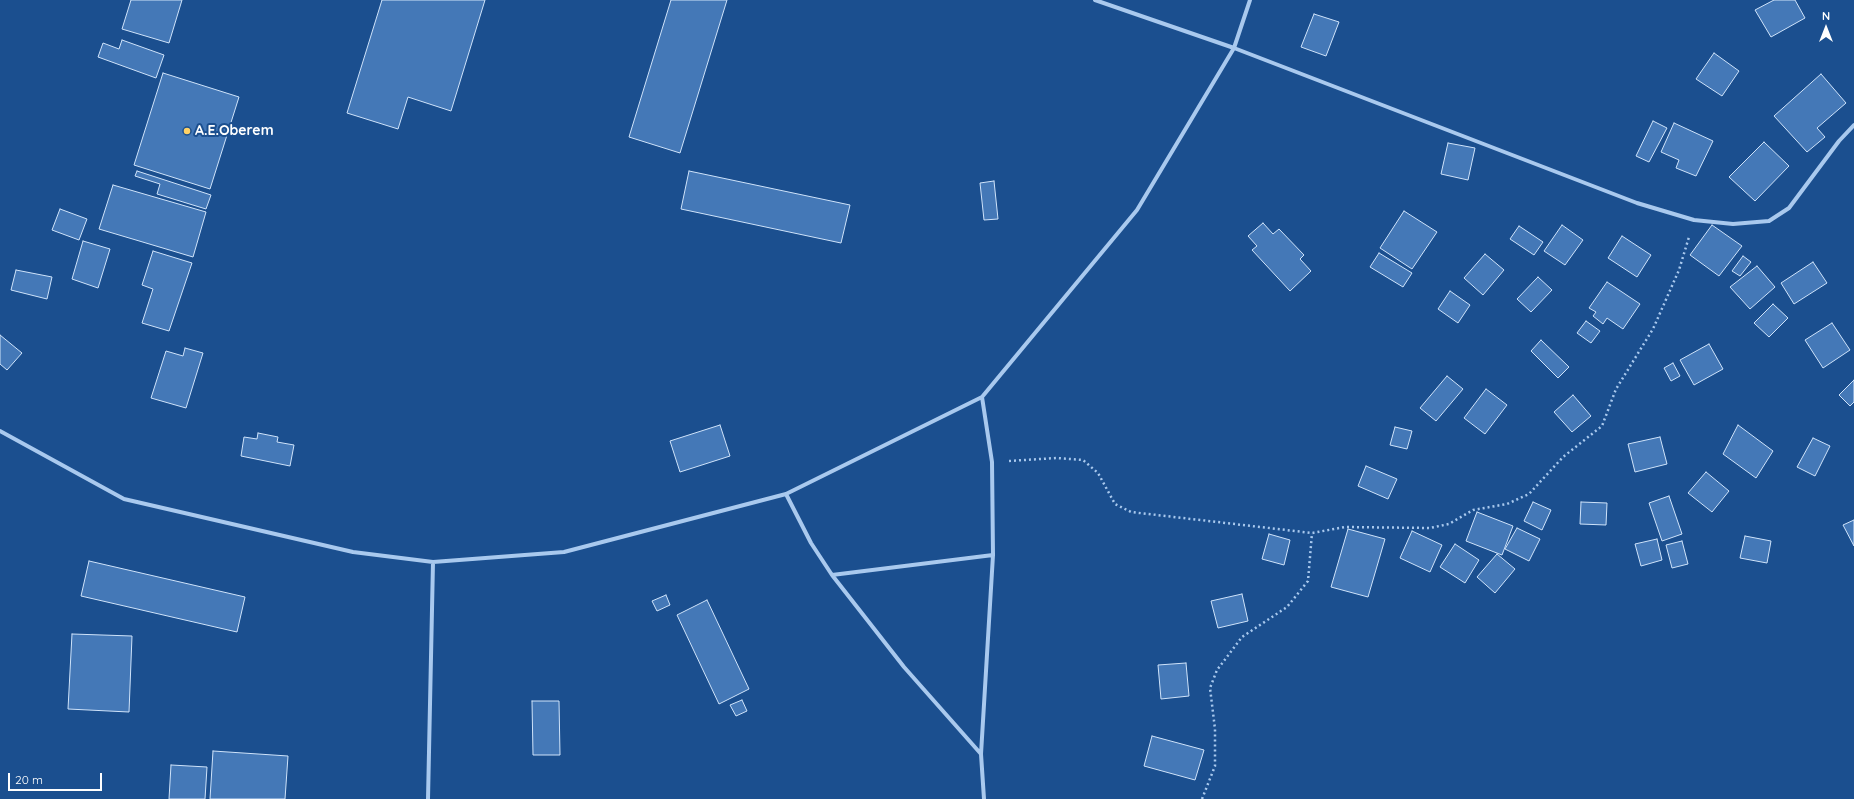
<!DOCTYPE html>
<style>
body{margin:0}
#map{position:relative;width:1854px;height:799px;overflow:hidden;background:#1b4f8f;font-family:Quicksand,sans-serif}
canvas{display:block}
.north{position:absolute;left:1806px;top:8px;width:40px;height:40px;-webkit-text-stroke:3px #1b4f8f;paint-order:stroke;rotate:0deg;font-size:11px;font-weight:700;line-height:16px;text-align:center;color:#fff}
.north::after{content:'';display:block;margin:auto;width:14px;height:18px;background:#fff;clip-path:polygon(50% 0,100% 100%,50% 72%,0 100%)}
.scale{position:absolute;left:8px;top:773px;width:94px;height:18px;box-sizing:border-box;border:2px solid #fff;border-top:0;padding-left:5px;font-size:12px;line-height:14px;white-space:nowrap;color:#fff;-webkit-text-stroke:3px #1b4f8f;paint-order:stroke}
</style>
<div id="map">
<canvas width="1854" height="799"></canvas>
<div class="north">N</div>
<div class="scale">20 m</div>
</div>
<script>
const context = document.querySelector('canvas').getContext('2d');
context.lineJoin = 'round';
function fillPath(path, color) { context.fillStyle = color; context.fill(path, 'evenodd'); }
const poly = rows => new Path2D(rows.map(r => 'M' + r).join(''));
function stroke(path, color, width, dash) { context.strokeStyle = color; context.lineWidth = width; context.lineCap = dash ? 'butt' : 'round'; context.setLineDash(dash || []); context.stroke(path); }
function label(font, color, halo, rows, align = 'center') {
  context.font = font + ' Quicksand,sans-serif'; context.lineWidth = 4; context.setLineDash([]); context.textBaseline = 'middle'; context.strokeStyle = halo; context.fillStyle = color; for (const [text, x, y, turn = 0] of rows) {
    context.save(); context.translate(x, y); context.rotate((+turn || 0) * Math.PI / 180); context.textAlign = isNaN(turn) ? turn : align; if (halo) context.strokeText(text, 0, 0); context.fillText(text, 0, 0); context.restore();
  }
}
const building = poly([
 [131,0,182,0,169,43,122,29,131,0],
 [382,0,485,0,451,111,408,97,398,129,347,113,382,0],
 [671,0,727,0,680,153,629,137,671,0],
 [1774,0,1795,0,1805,18,1771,37,1755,10,1774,0],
 [1314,14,1339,22,1326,56,1301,47,1314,14],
 [122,40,164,55,156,78,98,57,103,43,119,49,122,40],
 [1714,53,1739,71,1722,96,1696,79,1714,53],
 [163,73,239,97,210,189,134,165,163,73],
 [1821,74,1846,103,1817,128,1825,137,1807,152,1774,116,1821,74],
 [1653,121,1667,128,1649,162,1636,156,1653,121],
 [1674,123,1713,141,1696,176,1676,168,1679,160,1661,152,1674,123],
 [1764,142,1789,166,1755,201,1729,177,1764,142],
 [1448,143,1475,148,1468,180,1441,174,1448,143],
 [137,171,211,195,206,209,157,194,160,184,135,176,137,171],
 [689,171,850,205,841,243,681,209,689,171],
 [994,181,998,219,984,220,980,183,994,181],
 [113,185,206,212,193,257,99,229,113,185],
 [60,209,87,219,79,240,52,230,60,209],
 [1404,211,1437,232,1412,269,1380,248,1404,211],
 [1263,223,1273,234,1279,229,1304,255,1300,259,1311,271,1290,291,1252,250,1257,246,1248,236,1263,223],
 [1562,225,1583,240,1565,265,1544,251,1562,225],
 [1712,225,1742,246,1719,276,1690,255,1712,225],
 [1519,226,1543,242,1534,255,1510,239,1519,226],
 [1622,236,1651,255,1637,277,1608,258,1622,236],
 [83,241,110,249,98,288,72,279,83,241],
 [153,251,192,263,169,331,142,323,153,289,142,285,153,251],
 [1379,253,1412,273,1403,287,1370,267,1379,253],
 [1485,254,1504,270,1483,295,1464,278,1485,254],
 [1743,256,1751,262,1740,276,1732,271,1743,256],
 [1813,262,1827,283,1794,304,1781,283,1813,262],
 [1757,266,1775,287,1750,309,1730,287,1757,266],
 [16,270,52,277,47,299,11,290,16,270],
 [1538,277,1552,290,1531,312,1517,299,1538,277],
 [1607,282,1640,304,1623,329,1607,318,1603,324,1593,316,1596,312,1589,308,1607,282],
 [1450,291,1470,305,1458,323,1438,309,1450,291],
 [1773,304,1788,318,1769,337,1754,323,1773,304],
 [1586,321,1600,331,1591,343,1577,333,1586,321],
 [1832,323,1850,350,1823,368,1805,340,1832,323],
 [0,335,22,353,7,370,0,364,0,335],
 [1541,340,1569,367,1558,378,1531,351,1541,340],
 [1709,344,1723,369,1694,385,1680,360,1709,344],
 [185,348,203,353,186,408,151,398,166,351,183,356,185,348],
 [1673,363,1680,376,1671,381,1664,368,1673,363],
 [1447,376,1463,389,1436,421,1420,408,1447,376],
 [1854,380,1854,402,1850,406,1839,395,1854,380],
 [1486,389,1507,405,1485,434,1464,418,1486,389],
 [1573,395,1591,416,1572,432,1554,412,1573,395],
 [720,425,730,456,680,472,670,441,720,425],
 [1738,425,1773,451,1756,478,1723,454,1738,425],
 [1395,427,1412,431,1407,449,1390,445,1395,427],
 [258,433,278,437,277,442,294,445,290,466,241,456,244,437,257,439,258,433],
 [1660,437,1667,464,1635,472,1628,444,1660,437],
 [1813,438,1830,446,1815,476,1797,467,1813,438],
 [1366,466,1397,479,1388,499,1358,486,1366,466],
 [1706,472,1729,491,1712,512,1688,493,1706,472],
 [1669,496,1682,534,1662,541,1649,503,1669,496],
 [1533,502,1551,510,1542,530,1524,521,1533,502],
 [1581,502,1607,503,1606,525,1580,524,1581,502],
 [1477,512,1513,526,1502,555,1466,541,1477,512],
 [1854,520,1854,546,1843,525,1854,520],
 [1517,528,1540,539,1529,561,1505,549,1517,528],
 [1348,529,1385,539,1368,597,1331,587,1348,529],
 [1412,531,1442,545,1430,572,1400,558,1412,531],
 [1269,534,1290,540,1284,565,1262,559,1269,534],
 [1745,536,1771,541,1767,563,1740,558,1745,536],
 [1657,539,1662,560,1641,566,1635,544,1657,539],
 [1682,541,1688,564,1672,568,1666,545,1682,541],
 [1455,544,1479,560,1465,583,1440,567,1455,544],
 [1497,554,1515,569,1495,593,1477,577,1497,554],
 [89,561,245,597,237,632,81,596,89,561],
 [1242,594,1248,621,1218,628,1211,601,1242,594],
 [666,595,670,605,657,611,652,601,666,595],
 [707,600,749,689,719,704,677,615,707,600],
 [72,634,132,636,129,712,68,709,72,634],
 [1186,663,1189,696,1161,699,1158,665,1186,663],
 [742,700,747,711,736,716,730,705,742,700],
 [532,701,559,701,560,755,533,755,532,701],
 [1152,736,1204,750,1195,780,1144,766,1152,736],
 [213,751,288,756,285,799,210,799,213,751],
 [171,765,207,767,205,799,169,799,171,765]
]);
fillPath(building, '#4478b7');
stroke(building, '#cfe3fa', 1);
stroke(poly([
 [1009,461,1056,458,1083,460,1098,473,1115,504,1131,512,1312,533,1345,527,1430,528,1449,524,1473,510,1507,504,1529,494,1563,457,1602,426,1616,389,1653,329,1679,270,1689,237],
 [1202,799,1215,766,1215,729,1210,688,1217,670,1242,637,1287,607,1308,581,1312,533]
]), '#a9c9ee', 2.5, [2, 3]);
stroke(poly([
 [1095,0,1234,48,1637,203,1694,220,1733,224,1769,221,1789,208,1839,141,1854,125],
 [982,397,992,462,993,555,981,754,984,799],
 [0,431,124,499,353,552,433,562,564,552,786,494,982,397,1137,210,1234,48,1250,0],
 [786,494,811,543,832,575,904,667,981,754],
 [832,575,993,555],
 [428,799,433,562]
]), '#a9c9ee', 4);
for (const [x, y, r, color] of [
 [187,131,4,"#ffd166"]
]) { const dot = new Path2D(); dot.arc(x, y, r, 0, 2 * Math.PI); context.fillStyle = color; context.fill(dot); stroke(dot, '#1b4f8f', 1.5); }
label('bold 14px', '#fff', '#1b4f8f', [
 ["A.E.Oberem",195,131]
], 'left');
</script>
